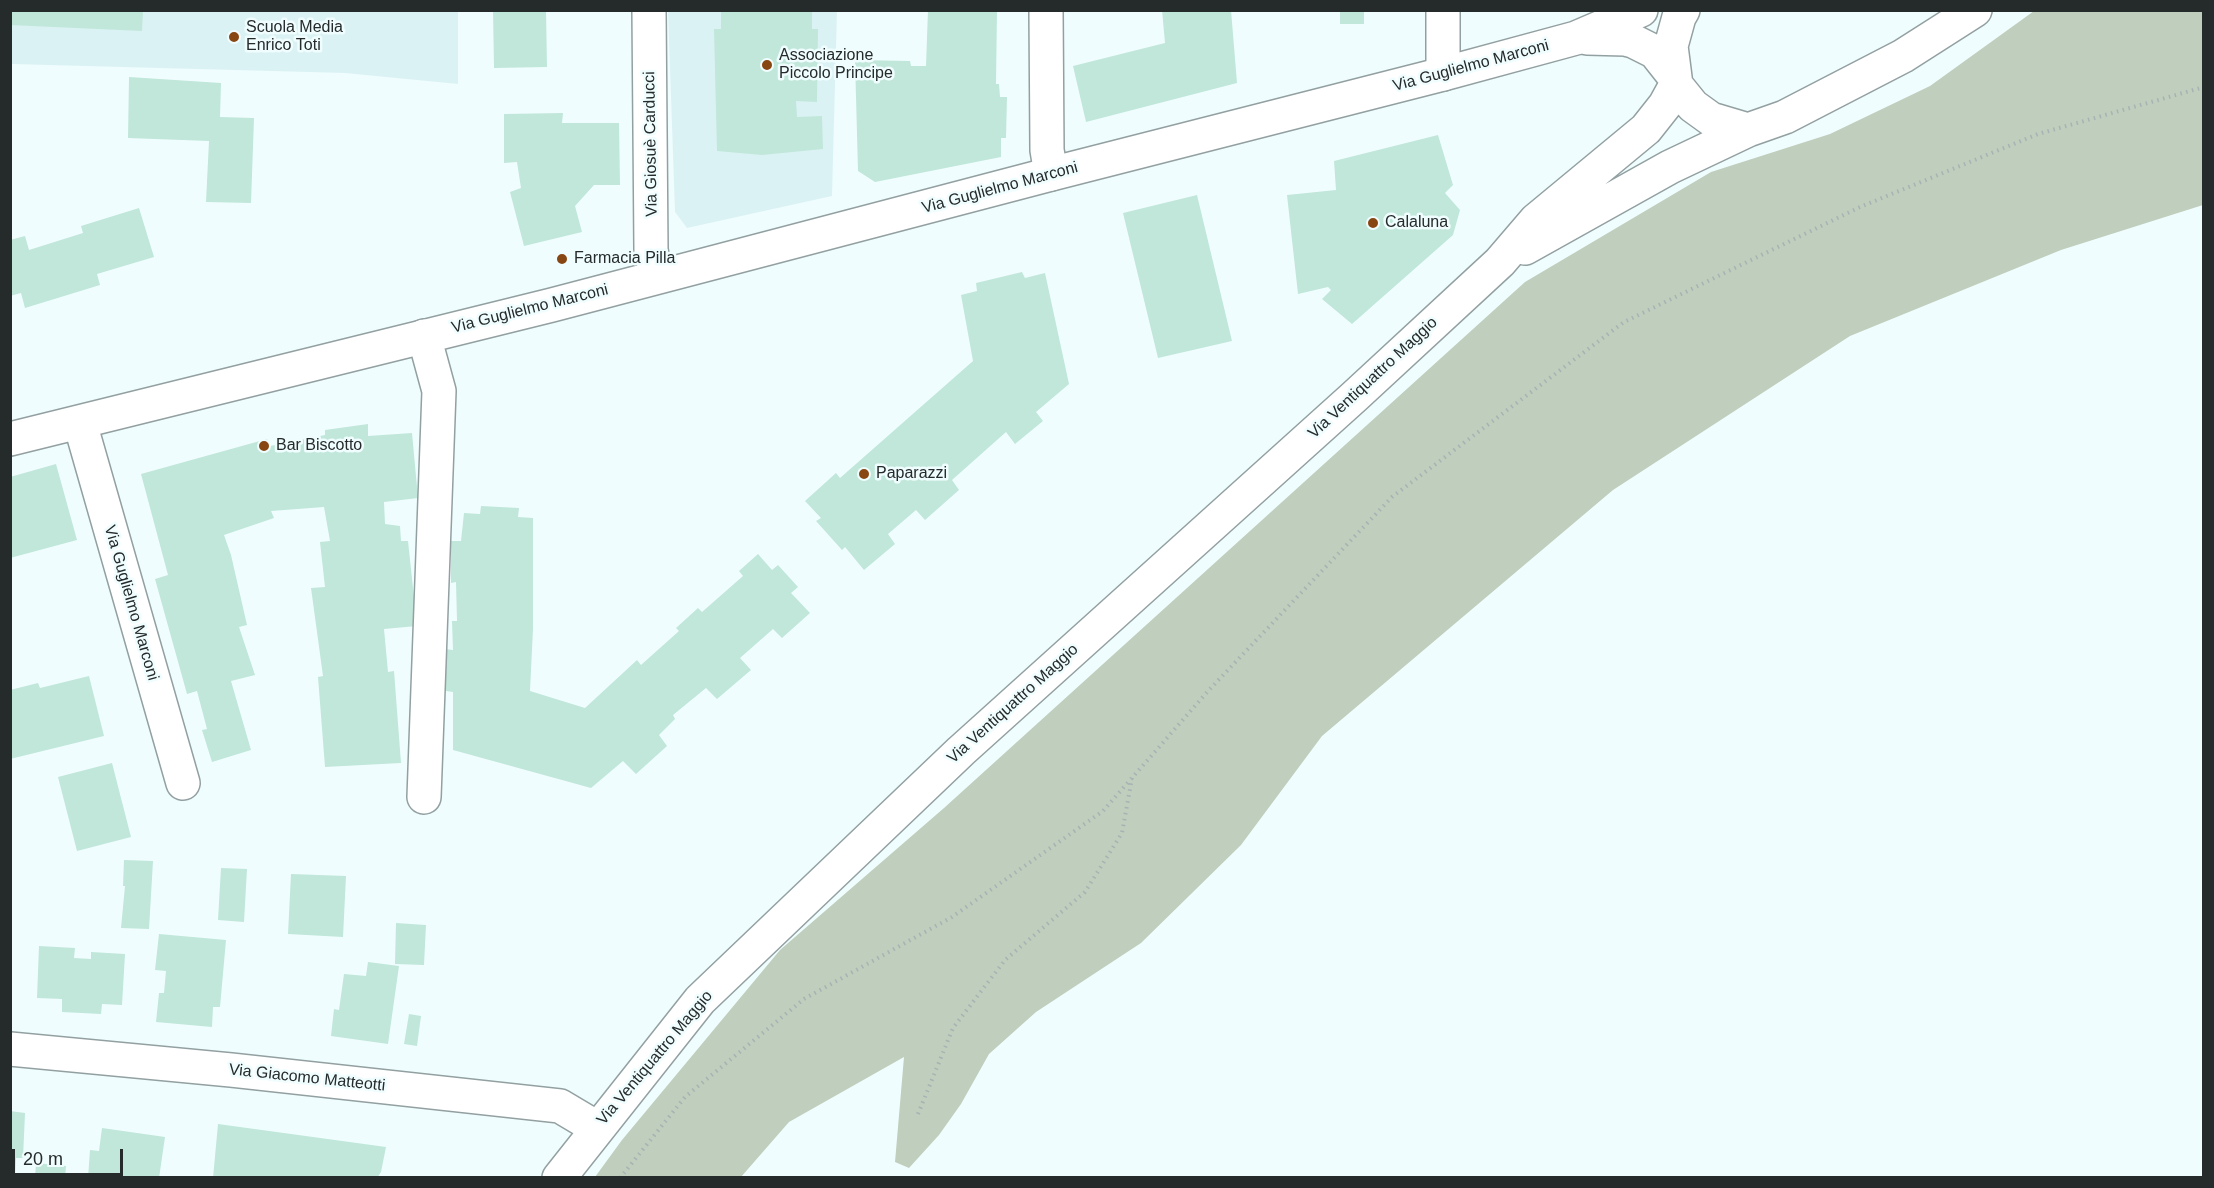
<!DOCTYPE html>
<meta charset="utf-8">
<style>
body{margin:0}
#map{position:relative;width:2214px;height:1188px;overflow:hidden;background:#f0fdfe;font-family:Arial,sans-serif}
canvas{display:block}
.frame{position:absolute;inset:0;border:12px solid #252a2a;pointer-events:none}
.scale{position:absolute;left:12px;top:1149px;width:111px;height:27px;box-sizing:border-box;border:3px solid #252a2a;border-top:0;padding-left:8px;font-size:18px;line-height:21px;white-space:nowrap;color:#252a2a;-webkit-text-stroke:4px #f0fdfe;paint-order:stroke}
</style>
<div id="map">
<canvas width="2214" height="1188"></canvas>
<div class="frame"></div>
<div class="scale">20 m</div>
</div>
<script>
const context = document.querySelector('canvas').getContext('2d');
context.lineJoin = 'round';
function fillPath(path, color) { context.fillStyle = color; context.fill(path, 'evenodd'); }
const poly = rows => new Path2D(rows.map(r => 'M' + r).join(''));
function stroke(path, color, width, dash) { context.strokeStyle = color; context.lineWidth = width; context.lineCap = dash ? 'butt' : 'round'; context.setLineDash(dash || []); context.stroke(path); }
function label(font, color, halo, rows, align = 'center') {
  context.font = font + ' Arial,sans-serif'; context.lineWidth = 5; context.setLineDash([]); context.textBaseline = 'middle'; context.strokeStyle = halo; context.fillStyle = color; for (const [text, x, y, turn = 0] of rows) {
    context.save(); context.translate(x, y); context.rotate((+turn || 0) * Math.PI / 180); context.textAlign = isNaN(turn) ? turn : align; if (halo) context.strokeText(text, 0, 0); context.fillText(text, 0, 0); context.restore();
  }
}
fillPath(poly([
 [11,11,458,11,458,84,345,73,11,64],
 [668,11,837,11,832,196,687,228,675,212]
]), '#dbf2f4');
fillPath(poly([
 [2034,11,2203,11,2203,205,2061,250,1850,336,1613,490,1322,736,1241,845,1141,943,1036,1012,989,1054,961,1104,939,1135,909,1168,895,1162,904,1057,789,1122,741,1177,595,1177,622,1140,780,950,944,808,1525,282,1711,172,1830,134,1930,86]
]), '#bfcebd');
fillPath(poly([
 [10,10,143,10,142,31,10,25],
 [493,10,546,10,547,67,494,68],
 [721,10,812,10,812,29,818,29,817,102,796,101,797,117,822,116,823,149,762,155,717,151,714,29,721,29],
 [928,10,997,10,996,84,999,84,1000,97,1007,97,1006,138,1001,138,1001,157,875,182,858,171,855,60,910,61,911,66,926,66],
 [1162,10,1231,10,1237,83,1086,122,1073,66,1165,43],
 [1340,10,1364,10,1364,24,1340,24],
 [129,77,221,83,220,117,254,118,251,203,206,202,209,141,128,138],
 [563,113,562,123,619,123,620,185,594,185,575,206,582,232,524,246,510,192,521,188,517,162,504,163,504,114],
 [1438,135,1453,185,1445,193,1460,210,1453,235,1352,324,1322,299,1331,290,1328,287,1298,294,1287,195,1336,190,1334,161],
 [1197,195,1232,341,1158,358,1123,213],
 [139,208,154,257,97,274,100,285,25,308,21,293,10,296,10,240,25,236,29,250,83,233,81,226],
 [1022,272,1025,278,1045,273,1069,384,1036,412,1043,421,1015,444,1006,432,952,480,959,490,925,520,916,510,888,534,895,544,864,570,845,547,842,550,816,521,821,518,805,501,836,473,840,478,973,361,961,295,977,291,976,283],
 [368,424,368,436,412,433,418,498,384,502,385,524,400,526,401,541,408,541,417,626,384,629,388,672,394,671,401,763,325,767,318,677,323,676,311,588,325,587,320,542,330,541,324,507,271,511,274,518,224,535,231,555,247,625,239,627,255,675,231,681,251,750,212,762,202,730,207,729,197,691,187,694,155,579,168,575,141,474,267,439,270,446,325,435,325,430],
 [56,464,77,540,10,558,10,477],
 [481,506,519,508,518,517,533,518,533,629,530,691,585,708,637,660,641,665,679,631,676,628,698,608,702,612,743,576,739,571,758,554,772,570,778,565,798,587,791,593,810,613,782,638,773,629,740,658,751,670,717,699,706,688,673,715,675,719,659,735,667,746,636,774,623,761,591,788,453,750,453,692,446,691,445,649,453,650,452,621,457,621,456,582,451,583,451,541,461,541,464,513,480,514],
 [89,676,104,736,10,759,10,690,38,683,40,688],
 [112,763,131,837,77,851,58,777],
 [124,860,153,861,149,929,121,928,125,886,123,886],
 [221,868,247,869,244,922,218,920],
 [291,874,346,876,343,937,288,934],
 [396,923,426,925,424,965,395,964],
 [159,934,226,940,220,1007,213,1007,212,1027,156,1022,159,993,164,993,166,971,155,970],
 [39,946,75,948,74,958,91,959,91,952,125,954,122,1005,102,1004,101,1014,62,1012,62,999,37,998],
 [368,962,399,966,388,1044,331,1036,334,1009,339,1010,344,974,366,976],
 [409,1014,421,1016,417,1046,404,1044],
 [10,1111,25,1113,23,1158,16,1158,15,1178,10,1178],
 [218,1124,386,1147,381,1172,377,1178,213,1178],
 [102,1128,165,1137,159,1178,88,1178,90,1150,99,1151],
 [36,1163,66,1166,65,1178,35,1178]
]), '#c0e7d9');
const street = poly([
 [649,10,651,250,656,276],
 [1046,10,1047,150,1051,174],
 [1443,10,1443,74],
 [424,336,439,391,424,797],
 [80,423,183,783],
 [10,1049,231,1070,560,1106,597,1128]
]);
const secondary = poly([
 [1683,10,1679,17,1671,46,1676,85,1693,106,1711,119,1748,130],
 [1587,38,1625,39,1633,41,1655,52,1674,76],
 [1525,248,1670,167,1748,130,1785,117,1903,56,1975,10],
 [10,439,552,305,1051,174,1443,74,1576,38,1641,10],
 [559,1178,700,1000,961,751,1354,397,1500,262,1536,220,1646,129,1665,105,1676,85]
]);
stroke(street, '#93a0a1', 36);
stroke(secondary, '#93a0a1', 36);
stroke(poly([
 [918,1114,953,1028,1005,960,1085,892,1122,833,1132,778],
 [620,1178,685,1097,804,999,952,917,1103,811,1209,690,1392,497,1624,322,1860,207,2038,134,2204,87]
]), '#a8b2b3', 4, [1.5, 4.5]);
stroke(street, '#fff', 33);
stroke(secondary, '#fff', 33);
for (const [x, y, r, color] of [
 [234,37,6,"#884613"],
 [767,65,6,"#884613"],
 [1373,223,6,"#884613"],
 [562,259,6,"#884613"],
 [264,446,6,"#884613"],
 [864,474,6,"#884613"]
]) { const dot = new Path2D(); dot.arc(x, y, r, 0, 2 * Math.PI); context.fillStyle = color; context.fill(dot); stroke(dot, '#f0fdfe', 2); }
label('16px', '#252a2a', '#f0fdfe', [
 ["Scuola Media",246,28],
 ["Enrico Toti",246,46],
 ["Associazione",779,56],
 ["Piccolo Principe",779,74],
 ["Calaluna",1385,223],
 ["Farmacia Pilla",574,259],
 ["Bar Biscotto",276,446],
 ["Paparazzi",876,474]
], 'left');
label('16px', '#252a2a', '#f0fdfe', [
 ["Via Guglielmo Marconi",1471,66,-15],
 ["Via Giosuè Carducci",651,144,-91],
 ["Via Guglielmo Marconi",1000,188,-15],
 ["Via Guglielmo Marconi",530,309,-14],
 ["Via Ventiquattro Maggio",1373,378,-43],
 ["Via Guglielmo Marconi",131,603,74],
 ["Via Ventiquattro Maggio",1013,704,-42],
 ["Via Ventiquattro Maggio",655,1058,-50],
 ["Via Giacomo Matteotti",307,1078,6]
]);
</script>
